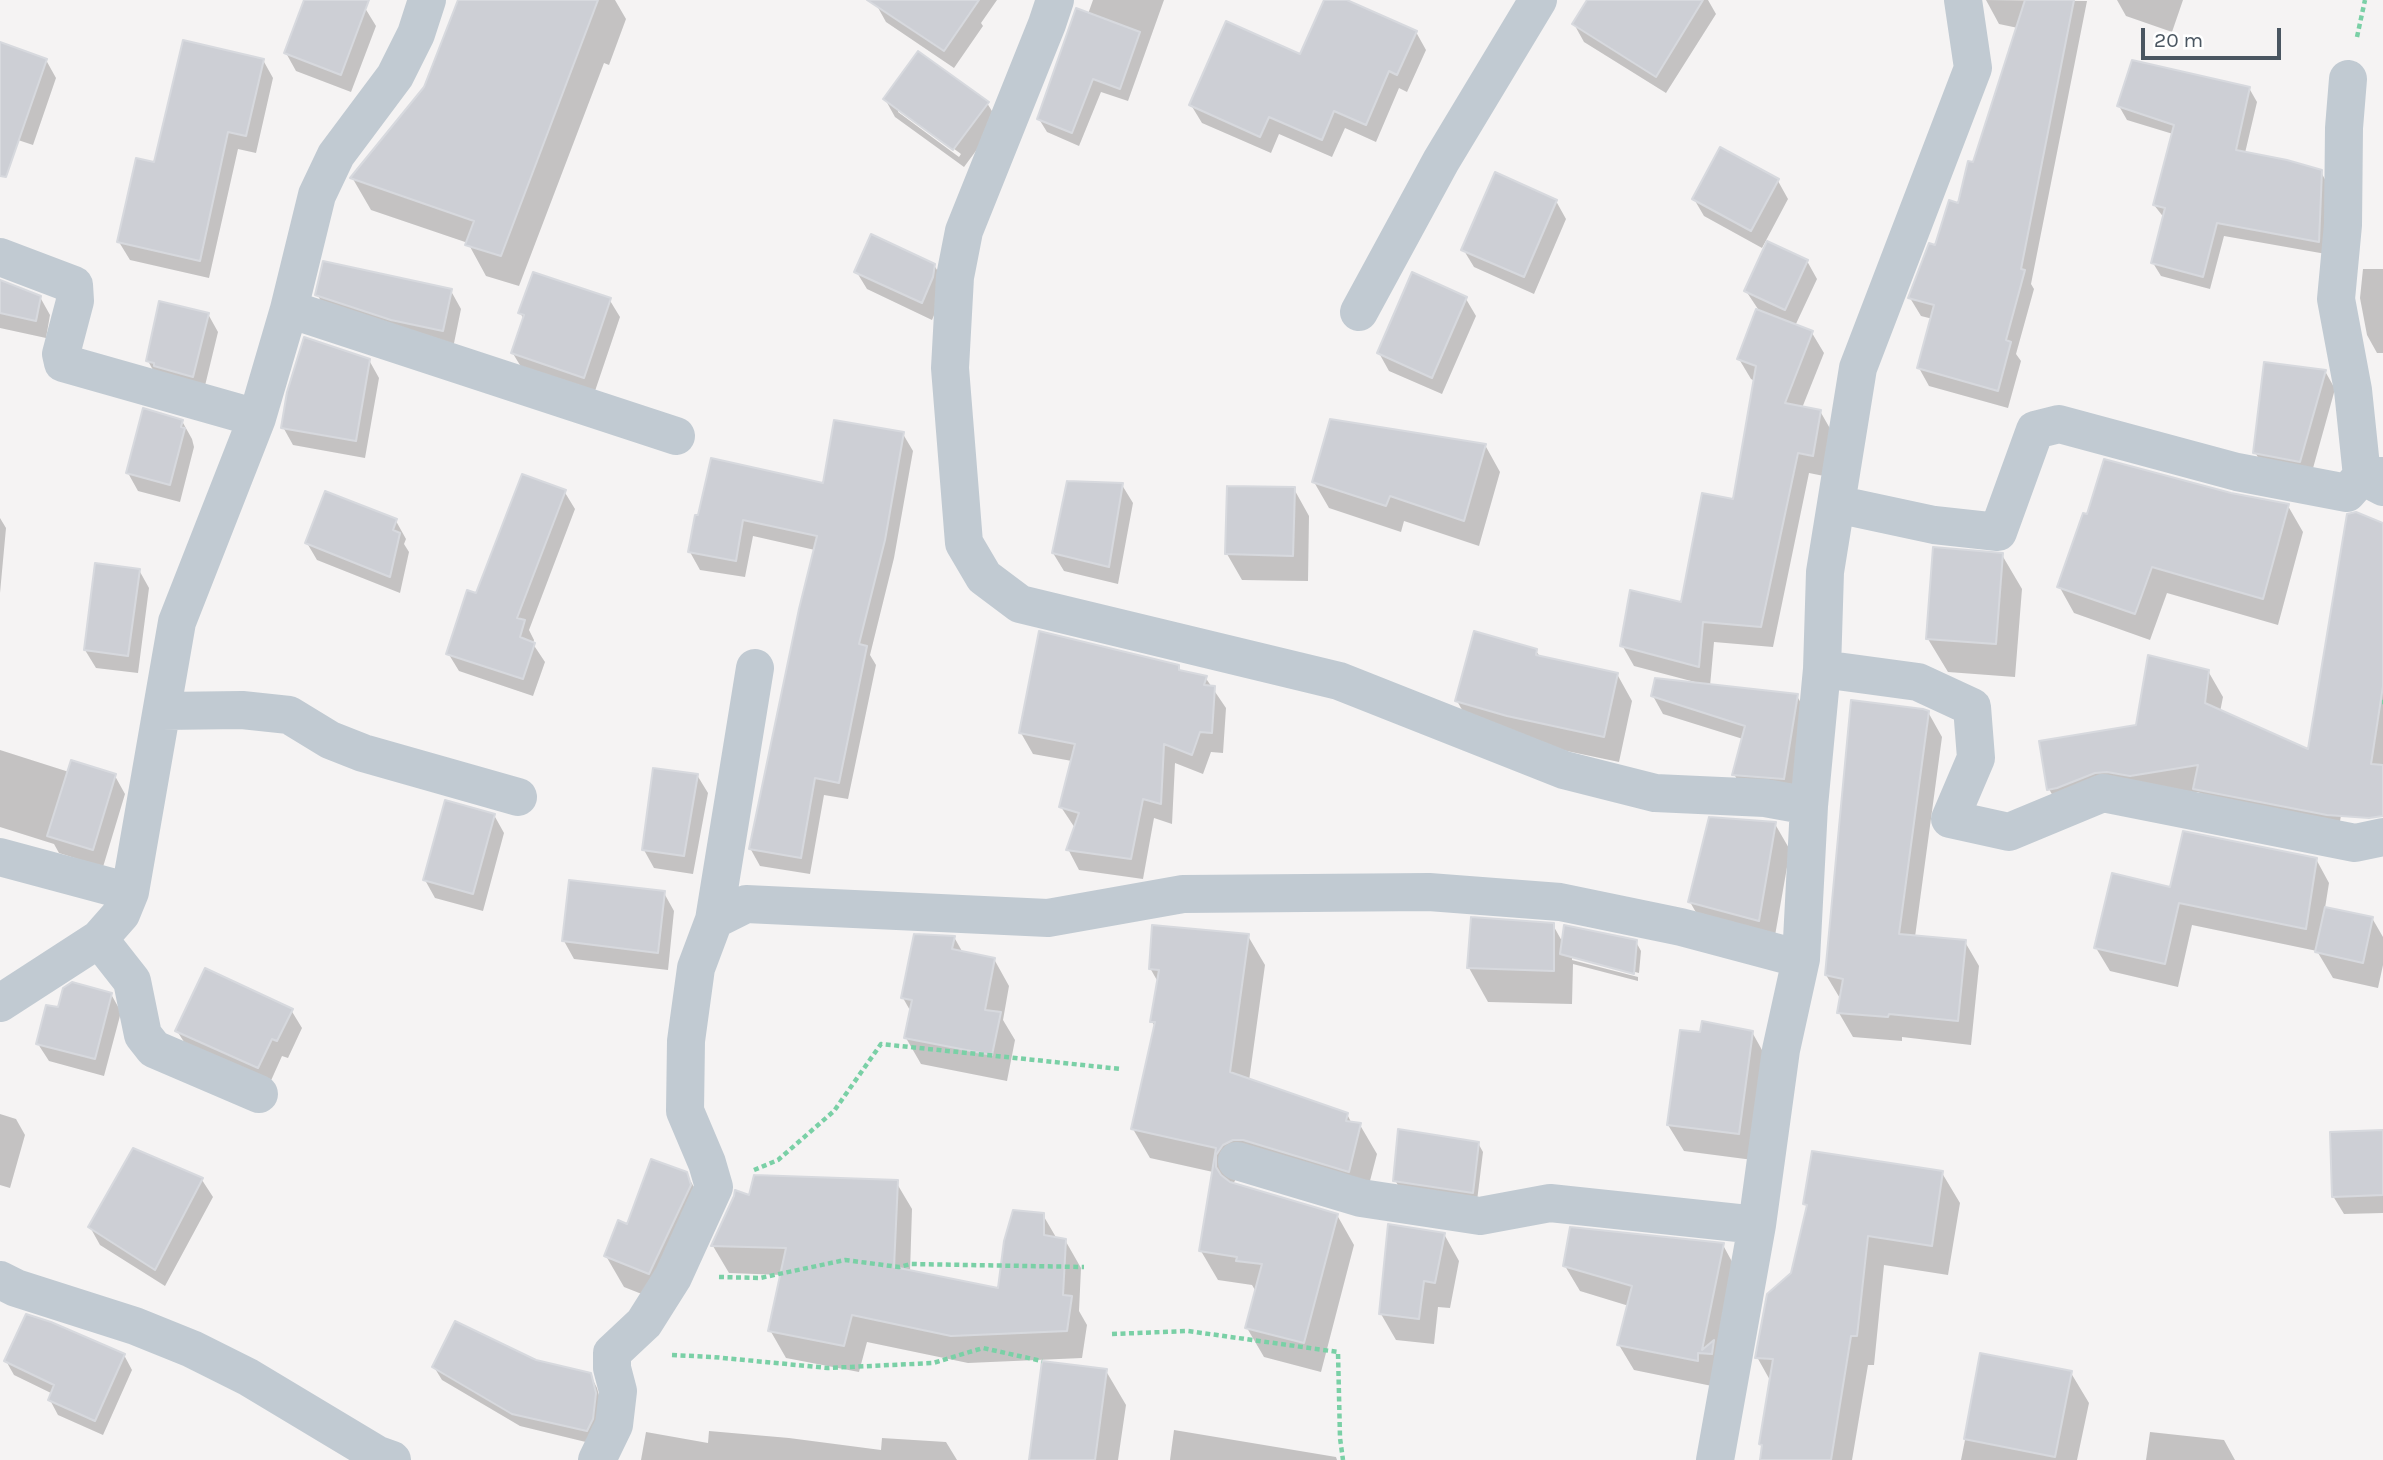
<!DOCTYPE html>
<style>
body{margin:0}
#map{position:relative;width:2383px;height:1460px;overflow:hidden;background:#f5f3f3;font-family:Karla,sans-serif}
canvas{display:block}
.scale{position:absolute;left:2141px;top:28px;width:140px;height:32px;box-sizing:border-box;border:4px solid #4a5661;border-top:0;padding-left:9px;font-size:21px;line-height:24px;white-space:nowrap;color:#4a5661;-webkit-text-stroke:5px #fff;paint-order:stroke}
</style>
<div id="map">
<canvas width="2383" height="1460"></canvas>
<div class="scale">20 m</div>
</div>
<script>
const context = document.querySelector('canvas').getContext('2d');
context.lineJoin = 'round';
function fillPath(path, color) { context.fillStyle = color; context.fill(path, 'evenodd'); }
const poly = rows => new Path2D(rows.map(r => 'M' + r).join(''));
function stroke(path, color, width, dash) { context.strokeStyle = color; context.lineWidth = width; context.lineCap = dash ? 'butt' : 'round'; context.setLineDash(dash || []); context.stroke(path); }
fillPath(poly([
 [306,0,345,0,365,8,376,26,351,92,296,71,286,53],
 [460,0,615,0,626,19,609,65,604,63,519,286,486,276,468,243,371,210,353,179,426,87],
 [879,0,997,0,981,23,983,26,954,68,886,22,876,4],
 [1093,0,1164,0,1128,101,1101,92,1079,146,1047,132,1039,119,1088,14],
 [1326,0,1343,0,1416,32,1426,50,1407,92,1399,88,1376,142,1345,128,1332,157,1279,134,1271,153,1202,123,1191,105,1301,56],
 [1589,0,1708,0,1716,14,1666,93,1584,42,1574,24],
 [1986,0,2087,1,2031,284,2034,289,2016,354,2021,361,2008,408,1929,386,1919,368,1933,319,1921,316,1910,298,1959,205,1975,164,2018,28,1999,24],
 [2117,0,2183,0,2172,32,2126,16],
 [0,44,46,60,56,78,33,145,0,134],
 [263,60,273,78,256,153,238,149,209,278,130,260,119,242,155,164],
 [2249,88,2257,102,2245,153,2321,172,2328,185,2326,254,2224,236,2210,289,2161,276,2153,263,2165,219,2154,205,2173,134,2127,120,2119,106],
 [885,99,987,103,998,121,964,167,895,117],
 [898,107,961,154,959,157,898,112],
 [1721,150,1778,181,1788,199,1762,248,1704,216,1694,199],
 [1556,201,1566,219,1534,294,1474,267,1463,249],
 [1807,261,1817,279,1795,326,1812,333,1824,353,1802,408,1820,411,1832,432,1824,476,1809,473,1773,647,1714,642,1710,686,1797,696,1807,714,1793,796,1744,792,1734,774,1743,739,1663,714,1653,696,1695,684,1695,682,1634,666,1622,645,1682,604,1734,501,1755,381,1751,379,1739,359,1758,309,1746,291],
 [934,265,945,283,942,296,932,320,867,289,856,271],
 [2363,269,2383,269,2383,353,2377,353,2367,335,2360,298],
 [0,281,40,297,50,315,46,338,0,328],
 [451,291,461,309,453,348,327,312,317,294],
 [609,299,620,317,594,394,523,370,512,352,524,319,520,313],
 [1466,299,1476,316,1442,394,1389,371,1379,353],
 [208,314,218,332,203,394,158,379,148,361],
 [369,360,379,378,365,458,293,445,283,427],
 [2325,371,2335,389,2310,479,2265,470,2255,452],
 [182,421,192,439,194,447,180,502,138,491,128,473],
 [903,434,913,451,894,558,870,655,876,665,848,799,824,795,810,874,760,866,750,848,815,550,753,536,745,577,700,570,690,552,696,517,825,486],
 [1485,445,1500,472,1479,546,1404,521,1401,532,1329,508,1314,482],
 [1122,485,1133,503,1118,584,1064,571,1053,553],
 [1294,489,1309,516,1308,581,1242,580,1227,554],
 [564,491,575,509,529,630,534,640,533,644,545,662,533,696,459,671,448,653,477,595],
 [2231,495,2288,506,2303,532,2278,625,2167,593,2150,640,2074,613,2059,586],
 [0,518,6,528,0,593],
 [396,521,406,539,404,544,409,552,400,593,317,560,307,543],
 [2383,525,2383,796,2370,780],
 [2002,555,2022,589,2015,677,1948,672,1928,639],
 [139,570,149,588,138,673,96,668,85,650],
 [1536,651,1541,658,1617,674,1632,701,1619,762,1524,742,1472,727,1457,701],
 [1178,666,1181,672,1205,677,1226,708,1223,753,1211,752,1203,774,1175,763,1172,824,1154,818,1143,879,1079,870,1068,849,1075,828,1061,807,1072,761,1033,754,1021,733],
 [2208,671,2223,697,2220,712,2346,786,2337,839,2197,792,2063,814,2049,789,2137,727],
 [1928,712,1942,737,1915,937,1965,942,1979,966,1971,1045,1902,1037,1902,1041,1853,1037,1839,1013,1841,1000,1826,975],
 [0,750,69,772,115,776,125,794,103,867,59,853,54,844,0,827],
 [697,775,708,793,693,874,654,868,644,850],
 [494,815,504,833,483,911,435,898,425,880],
 [1775,824,1790,850,1773,947,1705,928,1690,902],
 [2316,859,2329,883,2325,908,2372,918,2383,937,2383,965,2378,988,2333,978,2317,951,2192,925,2178,987,2110,971,2096,948,2171,889],
 [664,893,674,911,668,970,574,959,564,941],
 [1553,925,1563,943,1636,942,1641,951,1639,973,1572,956,1572,960,1638,977,1638,981,1573,964,1572,1004,1488,1002,1469,968],
 [1248,936,1265,965,1249,1081,1347,1114,1352,1124,1360,1125,1377,1154,1365,1200,1239,1174,1233,1184,1337,1215,1354,1245,1321,1372,1264,1357,1247,1328,1255,1290,1252,1285,1218,1280,1201,1251,1213,1172,1150,1158,1133,1129,1156,1028,1152,1022,1158,982,1150,968],
 [954,937,963,953,994,959,1009,986,1003,1020,1015,1040,1007,1081,921,1064,906,1038,911,1012,903,998],
 [111,994,121,1012,104,1076,49,1061,38,1044,59,1010],
 [291,1010,302,1028,288,1058,282,1056,269,1085,188,1048,177,1031],
 [1752,1032,1767,1059,1753,1160,1684,1151,1668,1125],
 [0,1114,16,1119,25,1135,10,1188,0,1185],
 [2383,1132,2383,1213,2344,1214,2333,1196],
 [1478,1143,1483,1152,1477,1201,1400,1189,1395,1180],
 [134,1150,202,1180,213,1197,165,1286,100,1245,90,1227],
 [686,1173,704,1205,667,1304,624,1287,606,1256,628,1226],
 [1942,1173,1960,1203,1948,1275,1884,1265,1874,1365,1868,1365,1852,1460,1762,1460,1763,1447,1761,1444,1771,1382,1757,1357,1793,1274,1808,1208,1805,1203],
 [896,1182,912,1209,910,1272,999,1290,1043,1215,1057,1239,1065,1240,1081,1268,1079,1311,1087,1325,1082,1358,968,1363,867,1342,859,1372,786,1358,770,1330,782,1275,729,1273,713,1246,750,1198],
 [1444,1234,1459,1261,1450,1308,1438,1307,1434,1344,1396,1340,1381,1314],
 [1723,1245,1737,1271,1712,1386,1634,1370,1619,1345,1629,1306,1580,1291,1565,1266],
 [124,1355,132,1370,103,1435,58,1415,50,1400,53,1394,14,1375,6,1361],
 [1982,1355,2071,1373,2089,1403,2077,1460,1961,1460],
 [535,1361,590,1374,597,1388,602,1407,594,1444,520,1426,442,1380,434,1367],
 [1106,1371,1126,1405,1118,1460,1031,1460],
 [1174,1430,1336,1457,1337,1460,1170,1460],
 [709,1431,789,1438,881,1450,882,1438,946,1442,957,1460,641,1460,646,1432,708,1443],
 [2150,1432,2224,1440,2235,1460,2146,1460]
]), '#0003');
const building = poly([
 [304,0,369,0,341,75,284,53,304,0],
 [458,0,598,0,501,256,465,245,474,221,350,178,424,87,458,0],
 [867,0,979,0,944,51,867,0],
 [1324,0,1347,0,1417,31,1397,75,1389,71,1366,125,1334,111,1322,140,1269,117,1260,137,1189,105,1226,21,1300,54,1324,0],
 [1587,0,1703,0,1656,77,1572,24,1587,0],
 [2025,0,2074,0,2021,269,2025,270,2006,340,2011,342,1998,391,1917,368,1934,305,1908,298,1929,243,1935,245,1949,200,1958,203,1968,161,1973,162,2025,0],
 [1076,8,1140,32,1120,89,1093,79,1072,133,1037,119,1076,8],
 [183,40,264,59,246,136,228,132,200,261,117,242,136,158,154,162,183,40],
 [0,42,47,59,6,177,0,176,0,42],
 [918,51,989,102,953,150,883,99,918,51],
 [2132,60,2250,87,2236,150,2287,160,2322,170,2319,242,2217,223,2203,277,2151,263,2165,208,2153,205,2174,125,2117,106,2132,60],
 [1720,147,1779,179,1751,231,1692,199,1720,147],
 [1495,172,1557,200,1524,277,1461,250,1495,172],
 [871,234,935,264,933,277,922,303,854,272,871,234],
 [1767,241,1808,260,1785,310,1744,291,1767,241],
 [323,261,452,289,443,331,391,320,315,295,323,261],
 [533,272,611,298,584,378,511,353,524,315,518,313,533,272],
 [1412,272,1467,297,1432,378,1377,353,1412,272],
 [0,280,41,296,36,321,0,313,0,280],
 [159,301,209,313,193,377,154,366,154,363,146,361,159,301],
 [1756,309,1813,331,1785,403,1821,410,1813,456,1798,453,1761,627,1703,622,1699,667,1620,646,1630,590,1681,602,1702,493,1733,499,1756,366,1737,359,1756,309],
 [304,337,370,359,356,441,281,428,287,392,304,337],
 [2264,362,2326,370,2300,462,2253,453,2264,362],
 [143,408,183,420,181,427,185,428,170,485,126,473,143,408],
 [1330,419,1486,444,1464,521,1390,496,1386,506,1312,482,1330,419],
 [834,420,904,432,885,540,859,644,867,646,839,783,815,778,801,858,749,849,799,609,817,536,743,520,736,561,688,552,695,515,698,515,711,458,823,483,834,420],
 [2104,459,2231,493,2289,504,2263,599,2152,567,2135,614,2057,587,2083,513,2087,514,2104,459],
 [522,474,566,490,517,618,525,620,520,637,535,643,523,679,446,654,467,590,476,593,522,474],
 [1067,481,1123,483,1109,567,1052,553,1067,481],
 [1227,486,1295,487,1293,556,1225,554,1227,486],
 [325,491,397,519,393,530,400,533,390,577,305,543,325,491],
 [2356,512,2383,523,2383,686,2371,764,2383,765,2383,816,2369,818,2327,815,2193,789,2198,765,2130,776,2107,772,2095,773,2057,788,2047,790,2039,741,2136,725,2148,655,2209,670,2205,703,2308,749,2347,514,2356,512],
 [1933,547,2003,553,1996,644,1926,639,1933,547],
 [95,563,140,569,128,656,84,650,95,563],
 [1039,631,1179,665,1179,670,1207,676,1204,685,1215,686,1212,733,1200,732,1192,755,1164,744,1161,804,1143,799,1131,859,1066,850,1079,813,1059,807,1075,744,1019,733,1039,631],
 [1474,631,1537,649,1536,655,1618,673,1604,737,1507,716,1455,701,1474,631],
 [1655,678,1798,694,1784,779,1732,775,1745,726,1651,696,1655,678],
 [1851,700,1923,709,1929,711,1899,934,1966,940,1958,1021,1889,1014,1888,1017,1837,1013,1843,979,1825,975,1851,700],
 [71,760,116,774,93,850,47,836,71,760],
 [653,768,698,774,684,856,642,850,653,768],
 [445,800,495,814,473,894,423,880,445,800],
 [1709,817,1776,822,1759,921,1688,902,1709,817],
 [2183,831,2317,858,2306,929,2179,903,2165,964,2094,948,2112,873,2170,887,2183,831],
 [569,880,665,891,658,953,562,941,569,880],
 [2325,907,2373,917,2363,963,2315,952,2325,907],
 [1471,917,1554,923,1554,971,1467,968,1471,917],
 [1152,925,1249,934,1230,1072,1348,1113,1346,1121,1361,1123,1349,1172,1243,1140,1233,1140,1223,1145,1216,1155,1216,1167,1221,1175,1230,1182,1338,1214,1304,1343,1245,1328,1262,1264,1236,1261,1237,1257,1199,1251,1216,1148,1131,1129,1155,1022,1150,1022,1159,970,1149,969,1152,925],
 [1564,925,1637,940,1634,974,1560,954,1564,925],
 [914,934,955,936,952,949,995,958,985,1010,1001,1012,992,1055,904,1038,912,1000,901,998,914,934],
 [205,968,293,1009,277,1041,272,1039,258,1068,175,1031,205,968],
 [72,982,112,993,95,1059,36,1044,46,1005,58,1007,63,988,72,982],
 [1702,1021,1753,1031,1739,1134,1667,1125,1680,1030,1700,1032,1702,1021],
 [1398,1129,1479,1142,1473,1193,1393,1181,1398,1129],
 [2383,1130,2383,1195,2332,1197,2330,1132,2383,1130],
 [133,1148,203,1178,155,1270,88,1227,133,1148],
 [1812,1151,1943,1171,1932,1246,1868,1236,1857,1336,1851,1336,1831,1460,1760,1460,1762,1445,1759,1444,1773,1359,1755,1358,1767,1294,1791,1273,1807,1205,1803,1204,1812,1151],
 [651,1159,687,1172,691,1185,649,1274,604,1256,618,1220,627,1224,651,1159],
 [754,1175,898,1180,894,1267,998,1288,1004,1241,1013,1210,1044,1213,1044,1235,1066,1239,1063,1295,1072,1296,1067,1331,951,1336,852,1315,844,1346,768,1331,786,1248,711,1246,734,1196,735,1190,749,1195,754,1175],
 [1388,1224,1445,1233,1435,1283,1424,1281,1419,1319,1379,1314,1388,1224],
 [1570,1227,1724,1243,1702,1350,1714,1340,1712,1354,1698,1353,1698,1361,1617,1345,1632,1286,1563,1266,1570,1227],
 [26,1314,51,1322,125,1354,95,1421,48,1400,54,1385,4,1361,26,1314],
 [455,1321,536,1360,591,1373,596,1393,593,1419,587,1431,512,1414,432,1367,455,1321],
 [1980,1353,2072,1371,2055,1457,1964,1439,1980,1353],
 [1042,1361,1107,1369,1095,1460,1029,1460,1042,1361]
]);
fillPath(building, '#cdcfd5');
stroke(building, '#d7d9de', 2);
stroke(poly([
 [2357,37,2365,0],
 [2382,702,2383,702],
 [754,1170,778,1160,834,1111,881,1044,1121,1069],
 [719,1277,760,1278,845,1260,899,1267,911,1264,1084,1267],
 [1112,1334,1188,1331,1338,1352,1340,1438,1343,1460],
 [672,1355,713,1357,828,1368,933,1363,983,1348,1042,1361]
]), '#7ad0a6', 4.5, [5, 3.5]);
stroke(poly([
 [1055,0,1047,24,964,231,955,277,950,368,964,543,984,577,1020,604,1339,681,1564,770,1655,793,1765,798,1809,806],
 [2348,79,2344,128,2343,225,2336,299,2353,390,2362,476,2383,476],
 [0,257,74,285,75,301,61,354,63,363,257,418],
 [289,309,676,436],
 [1359,312,1441,161,1538,0],
 [1836,504,1934,525,1998,532,2035,430,2059,424,2237,472,2347,493,2362,476,2383,487],
 [1822,669,1918,682,1972,707,1976,758,1950,819,2009,832,2103,793,2355,843,2383,837],
 [162,711,242,710,289,715,330,740,363,753,518,797],
 [0,857,130,892],
 [714,920,755,668],
 [99,939,132,981,143,1035,154,1049,259,1094],
 [0,1003,99,939,121,914,130,892,177,622,257,418,289,309,317,195,336,155,395,76,416,34,427,0],
 [1237,1161,1361,1198,1480,1216,1550,1203,1757,1225],
 [0,1280,16,1288,135,1326,192,1349,248,1377,378,1455,392,1460],
 [597,1460,614,1425,618,1391,612,1368,612,1353,644,1323,673,1277,714,1187,707,1163,685,1111,686,1041,696,968,714,920,746,904,1048,918,1183,894,1429,892,1560,902,1681,927,1801,959],
 [1715,1460,1757,1225,1781,1050,1801,959,1809,806,1822,669,1825,572,1858,368,1973,68,1963,0]
]), '#c1cad2', 38);
</script>
